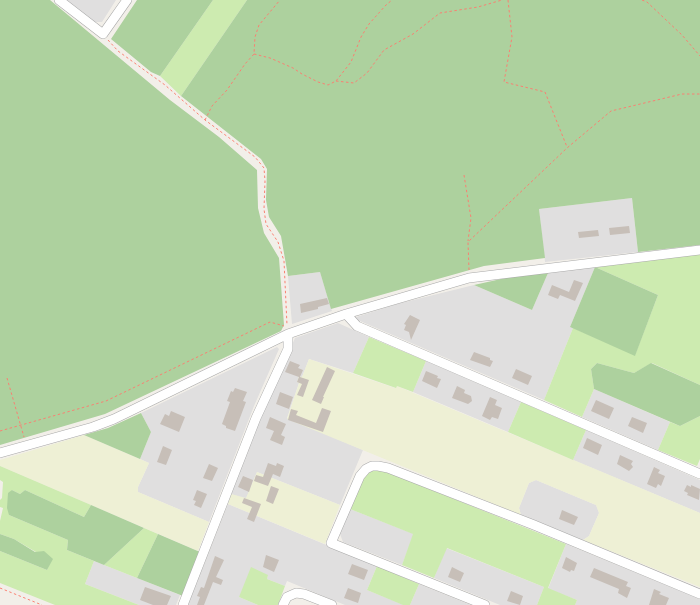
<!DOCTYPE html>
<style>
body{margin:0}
canvas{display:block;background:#f2efe9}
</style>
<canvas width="700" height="605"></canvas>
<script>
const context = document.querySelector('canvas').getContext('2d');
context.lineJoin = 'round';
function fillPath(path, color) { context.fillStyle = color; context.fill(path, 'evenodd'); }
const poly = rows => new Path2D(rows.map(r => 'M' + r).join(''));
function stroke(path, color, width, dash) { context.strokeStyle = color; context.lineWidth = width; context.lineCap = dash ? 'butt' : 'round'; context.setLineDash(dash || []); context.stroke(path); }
fillPath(poly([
 [66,0,116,0,102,22,94,22],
 [632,198,638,252,545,262,539,209],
 [595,267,570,327,573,328,544,400,353,318,397,304,474,285,532,310,548,273],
 [320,272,332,311,292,324,288,276],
 [338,323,369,337,353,373,309,359,302,377,300,377,299,383,287,418,363,450,340,505,257,472,246,499,231,494,264,410,295,338],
 [277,347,279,349,254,406,209,522,138,492,138,487,149,463,140,459,151,432,141,413],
 [426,361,521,402,508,432,413,392],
 [594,389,670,422,658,450,582,417],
 [586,430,700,480,700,513,573,460],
 [536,480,596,505,599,513,589,536,583,540,521,515,519,508,529,483],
 [228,504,377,566,367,590,404,605,345,605,287,581,285,586,267,579,268,575,239,597,258,605,188,605],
 [350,509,414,534,402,565,343,542,340,534],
 [566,544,700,599,700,605,575,605,577,600,548,589],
 [446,548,544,587,537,605,500,605,434,578],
 [94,561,180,595,176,605,139,605,85,584],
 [419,584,471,605,410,605]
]), '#e0dfdf');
fillPath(poly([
 [309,359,395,388,397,386,700,513,700,587,583,540,589,536,599,513,596,505,536,480,529,483,519,508,521,515,287,419,299,383,297,382,299,376,302,377],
 [84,435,149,463,138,487,138,492,209,522,198,551,0,466,0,460],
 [257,472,340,505,325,544,228,504,231,494,246,498]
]), '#eef0d5');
fillPath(poly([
 [213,0,247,0,181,96,160,76],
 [700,254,700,385,652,363,634,373,597,363,591,369,594,389,582,417,544,400,573,328,635,355,658,295,595,267],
 [369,337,426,361,413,392,397,386,396,388,353,373],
 [521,402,586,430,573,460,508,432],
 [700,416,700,459,697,466,658,450,670,422,680,426],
 [0,466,91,505,84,517,25,490,20,494,12,490,9,515,68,540,67,550,94,561,85,584,139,605,55,605,0,583,0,551,47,570,52,559,36,552,14,539,0,534,0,521,3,508,0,507,0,500,2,498,3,482,0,480],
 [377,468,566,544,548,588,577,600,575,605,537,605,544,587,447,548,434,578,402,565,413,534,350,509,366,471],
 [144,528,158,534,137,578,104,565],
 [377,566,419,584,410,605,403,605,367,590],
 [251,567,268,575,267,579,285,586,278,605,258,605,239,597]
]), '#cdebb0');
fillPath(poly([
 [0,0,50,0,170,100,219,137,257,170,258,208,264,233,279,258,284,325,281,331,105,414,0,445],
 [137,0,213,0,160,76,151,72,111,39],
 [247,0,700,0,700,245,638,252,632,198,539,209,545,258,484,266,331,309,320,272,288,276,281,236,269,217,266,200,267,169,261,159,181,96],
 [595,267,658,295,635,356,570,327],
 [548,273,532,310,474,285,519,275],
 [597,363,634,373,651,363,700,385,700,416,680,426,594,389,591,369],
 [141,413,151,432,140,459,84,435,108,428],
 [12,490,20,494,25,490,84,517,91,505,144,528,104,565,67,550,68,540,9,515,7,508,8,493],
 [0,534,14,539,35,552,44,551,53,559,47,570,0,551],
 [158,534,200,552,183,596,137,578]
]), '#add19e');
fillPath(poly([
 [629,226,630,233,610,235,609,228],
 [598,230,599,236,579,238,578,232],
 [574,280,583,283,575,301,560,295,558,299,548,295,552,285,569,292],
 [327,298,329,304,318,307,318,309,301,313,300,304],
 [410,315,420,320,411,340,409,332,404,330,406,325,404,324],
 [474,352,490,358,490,360,493,361,490,367,470,360],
 [290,361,300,365,298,368,303,370,300,377,309,380,303,397,297,395,302,384,297,382,299,377,285,372],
 [327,367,335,371,323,397,324,397,321,404,312,400],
 [516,369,532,376,528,385,512,378],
 [426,371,438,376,437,378,441,379,437,388,422,381],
 [457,386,465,390,464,393,471,396,472,401,468,404,452,398],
 [235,388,247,392,243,401,246,402,235,431,226,428,226,426,222,424,230,402,227,401,231,391,233,392],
 [280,392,293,397,289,409,276,404],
 [490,397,497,400,495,405,502,408,498,419,492,417,490,420,482,416],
 [596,400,614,408,609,419,591,411],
 [322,408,331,411,323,432,288,420,291,409,298,411,296,415,316,423],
 [171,411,185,417,179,432,160,424,165,414,169,416],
 [270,417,286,424,281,435,285,437,282,445,270,440,274,431,266,428],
 [632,417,647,423,643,433,628,426],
 [587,438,602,445,598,455,583,448],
 [163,446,172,450,166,465,157,462],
 [620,455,633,461,631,464,633,467,629,471,617,464],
 [268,463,276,466,277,463,284,466,280,477,273,474,268,486,254,481,256,475,263,477],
 [209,464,218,468,212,481,203,478],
 [654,467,660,470,658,473,665,476,661,486,658,484,656,488,647,484],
 [243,476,253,480,249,492,238,487],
 [687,485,691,487,691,485,700,489,699,500,687,495,688,493,684,491],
 [271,486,279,489,273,504,266,501],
 [197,490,207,494,201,508,194,505,196,501,193,500],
 [244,498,261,504,254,522,247,519,252,507,242,503],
 [562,510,578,517,574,525,559,519],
 [266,555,279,560,274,572,263,567],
 [215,556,224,560,216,577,223,580,221,585,213,582,204,605,197,605,200,597,197,596,201,587,204,588],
 [566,557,577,563,574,571,571,570,570,572,562,568],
 [352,564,368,570,364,580,348,574],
 [452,567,464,573,460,582,448,577],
 [594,568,628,582,626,586,631,588,627,598,618,593,619,589,590,577],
 [145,587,171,596,167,605,153,605,140,600],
 [348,588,361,593,358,603,344,598],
 [654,589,661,592,659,594,669,598,666,605,649,605],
 [511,591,523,596,520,605,507,601]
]), '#c7bfb8');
const minor = poly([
 [59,0,103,34,127,0],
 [346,314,357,326,700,474],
 [0,453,93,427,114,419,288,334,346,314,469,278,700,250],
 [183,605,256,418,288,349,288,334],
 [283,605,287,597,296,593,304,594,332,605],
 [485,605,331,543,360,476,366,469,372,466,378,466,388,468,534,525,700,594]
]);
stroke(minor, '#a9a9a9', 10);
stroke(poly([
 [508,0,512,37,504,82,545,92,567,147],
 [642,0,647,2,682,35,700,56],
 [108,40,118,51,165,85,205,120,255,157,264,168,265,181,264,209,266,224,278,242,284,261,287,325],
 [254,54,270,58,293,68,302,74,318,82,328,85,336,81,351,62,361,37,369,24,386,5,392,0],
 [336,81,354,83,367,73,384,50,413,34,440,13,478,7,502,0],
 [205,120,212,106,227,90,245,64,254,54,255,37,259,25,280,0],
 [464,175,471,218,468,241],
 [469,270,468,242,567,148,611,111,682,94,700,94],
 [7,378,24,437],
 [0,431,106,401,270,322,284,326],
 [0,588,42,605]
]), '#fa8072', 1, [2.5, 2.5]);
stroke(minor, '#fff', 9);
</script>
